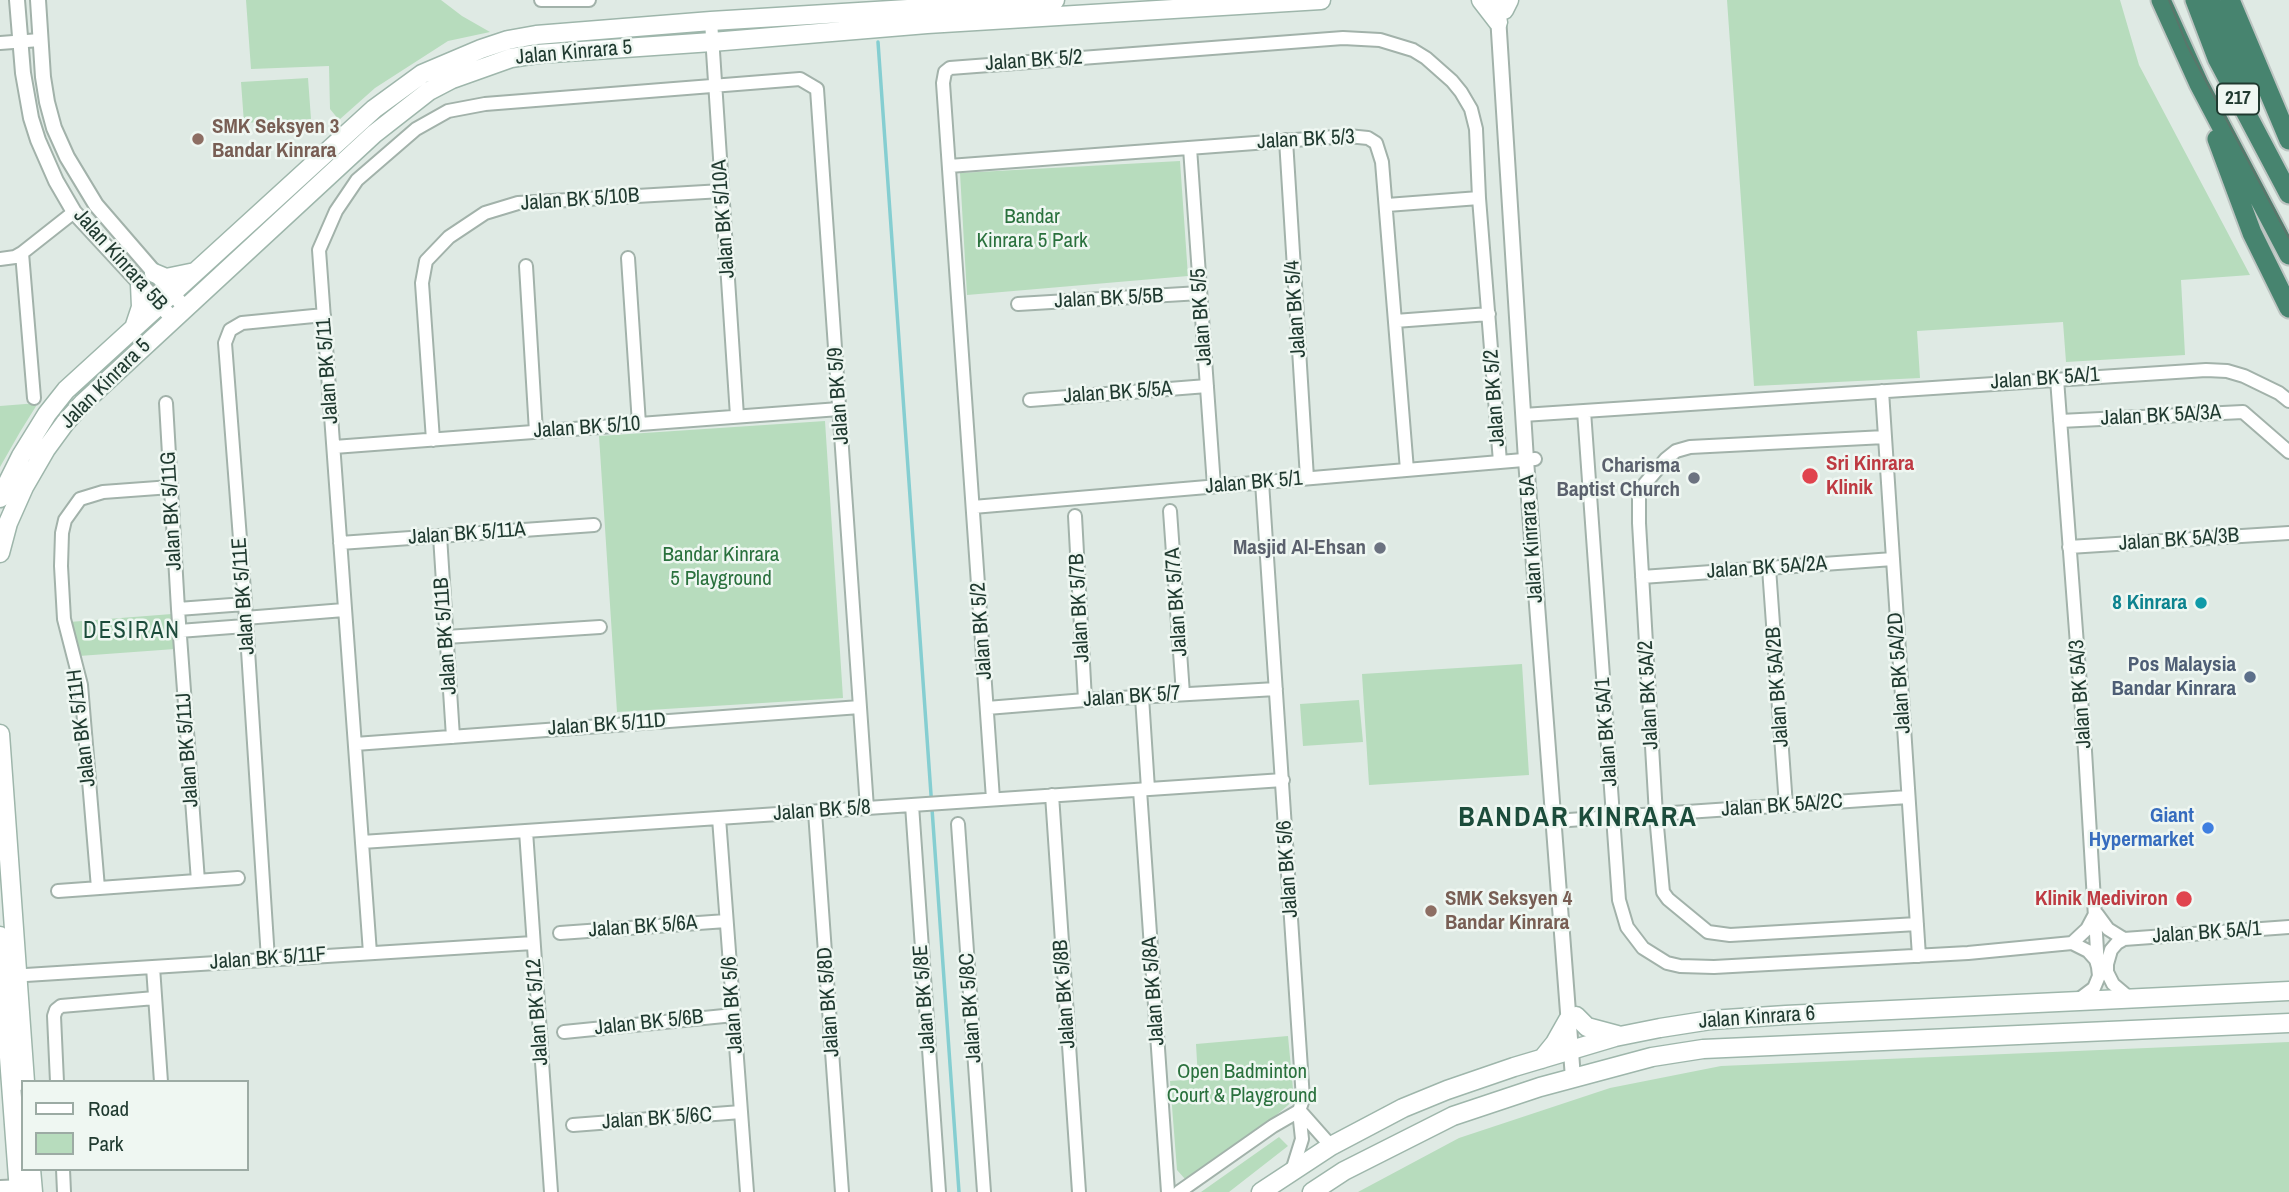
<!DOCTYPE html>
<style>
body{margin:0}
#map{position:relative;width:2289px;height:1192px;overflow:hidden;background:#dfeae4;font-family:"Archivo Narrow",sans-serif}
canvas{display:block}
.legend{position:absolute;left:21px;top:1080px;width:228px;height:91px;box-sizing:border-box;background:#eff7f2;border:2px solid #9caba4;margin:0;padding:9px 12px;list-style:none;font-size:21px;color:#203a30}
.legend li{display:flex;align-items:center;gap:14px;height:35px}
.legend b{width:35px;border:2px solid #9caba4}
</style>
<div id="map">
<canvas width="2289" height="1192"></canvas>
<ul class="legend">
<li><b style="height:9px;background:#fff"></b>Road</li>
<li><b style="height:19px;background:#b7dcbd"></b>Park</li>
</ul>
</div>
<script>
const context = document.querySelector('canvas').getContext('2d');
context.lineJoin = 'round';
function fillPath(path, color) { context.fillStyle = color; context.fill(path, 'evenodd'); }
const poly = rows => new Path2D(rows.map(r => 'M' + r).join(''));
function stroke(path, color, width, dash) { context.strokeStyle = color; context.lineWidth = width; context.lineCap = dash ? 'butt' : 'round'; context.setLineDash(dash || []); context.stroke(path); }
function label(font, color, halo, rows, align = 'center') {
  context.font = font + ' "Archivo Narrow",sans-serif'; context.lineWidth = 5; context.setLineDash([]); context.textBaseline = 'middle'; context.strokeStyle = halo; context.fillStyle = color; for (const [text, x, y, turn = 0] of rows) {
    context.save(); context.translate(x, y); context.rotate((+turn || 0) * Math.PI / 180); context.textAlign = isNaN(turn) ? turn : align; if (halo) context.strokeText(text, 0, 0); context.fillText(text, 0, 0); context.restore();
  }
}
fillPath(poly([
 [246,0,441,0,462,16,490,32,448,41,375,88,339,120,330,109,329,66,251,69],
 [1727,0,2120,0,2139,65,2250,275,2181,280,2185,355,2066,362,2063,322,1917,331,1920,378,1754,386],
 [308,78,311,119,244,123,241,82],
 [1180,161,1188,276,967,295,960,173],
 [38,403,20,432,0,467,0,406],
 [825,421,843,698,617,712,599,436],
 [172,614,175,649,79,656,69,622],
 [1522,664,1529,775,1369,785,1362,674],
 [1359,700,1363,742,1303,746,1300,704],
 [1288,1036,1294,1100,1273,1118,1185,1179,1177,1170,1170,1081,1198,1079,1196,1044],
 [2289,1042,2289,1192,1358,1192,1459,1138,1610,1088,1721,1066],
 [1279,1137,1288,1146,1229,1192,1201,1192]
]), '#b7dcbd');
stroke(poly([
 [878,42,959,1192]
]), '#85ced1', 3.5);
const minor = poly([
 [541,0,589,0],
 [711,21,737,416],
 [0,43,40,40],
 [1286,140,1307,478],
 [1190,148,1214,486],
 [949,166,1348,136,1368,138,1376,143,1382,162,1407,470],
 [1387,205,1479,198],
 [22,253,34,398],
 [628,258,639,424],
 [0,259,15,257,22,253,74,212],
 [526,266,536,432],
 [1018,304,1200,293],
 [1395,321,1489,314],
 [2057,379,2085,751,2098,967,2099,976,2094,988,2078,1000],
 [1882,391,1919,956],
 [1030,400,1207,386],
 [166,403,178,609,198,881],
 [1584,411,1619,900,1627,927,1643,948,1667,963,1680,966,1714,967,1968,953,2072,943,2088,951,2096,960,2098,967],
 [1523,415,2206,370,2227,371,2244,376,2279,393,2289,401],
 [2060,421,2243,412,2289,452],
 [1885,437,1690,447,1676,451,1666,459,1643,486,1639,495,1639,523,1656,815,1663,892,1668,899,1708,932,1730,935,1917,924],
 [433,440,422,283,426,261,449,237,485,213,518,203,722,191],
 [334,447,839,409],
 [973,507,1535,459],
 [1170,511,1183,694],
 [1075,516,1085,700],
 [440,536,453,737],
 [340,543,594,525],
 [2069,547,2289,533],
 [1769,568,1786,806],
 [1642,577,1893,559],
 [178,609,245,604],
 [245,618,344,610],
 [179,631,245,626],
 [446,637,600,627],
 [1142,697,1148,789],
 [987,708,1085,700,1276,689],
 [355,744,860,707],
 [1140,790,1168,1192],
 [1052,795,1079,1192],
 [993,799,943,83,945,72,950,68,1343,38,1380,40,1413,50,1426,58,1452,81,1461,92,1471,109,1476,129,1479,198,1500,462],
 [912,805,939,1192],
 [815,812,842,1192],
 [719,818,747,1192],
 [1554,821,1908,797],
 [958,824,984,1192],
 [526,831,551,1192],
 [362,842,1283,780],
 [98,888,81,685,64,619,61,566,62,533,65,520,80,499,103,492,171,487],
 [58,891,238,878],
 [2097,914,2108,929,2124,939],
 [560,933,726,921],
 [2072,943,2087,929,2095,914],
 [370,953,319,250,336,211,357,180,416,129,448,111,485,104,800,79,817,89,867,808],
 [268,959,245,604,225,343,230,330,242,323,324,315],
 [153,967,161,1082],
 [10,976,533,943],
 [2134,998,2126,995,2113,984,2107,972,2107,964,2111,950,2117,943,2124,939,2289,927],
 [564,1032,734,1015],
 [57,1082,54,1016,56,1010,61,1006,155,998],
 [1300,1111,1331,1146],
 [573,1125,741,1112],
 [63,1169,64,1192],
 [1292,1171,1302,1139,1299,1111],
 [0,1187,25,1186],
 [1179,1192,1273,1126,1299,1111,1303,1099,1262,482]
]);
const tertiary = poly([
 [17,0,23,73,31,118,38,140,56,181,74,212,173,319],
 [38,0,43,77,47,102,54,128,67,157,96,205,185,308],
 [1497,0,1526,460,1573,1078]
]);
const secondary = poly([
 [1481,0,1498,22],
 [1504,10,1509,0],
 [154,273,166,278,195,272],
 [134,328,141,307,140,284],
 [0,498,21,456,47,414,66,390,374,109,422,74,481,49,508,40,536,35,711,21,1055,0],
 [0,553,8,523,24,487,46,449,65,423,83,403,374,134,429,91,452,79,511,58,537,54,712,42,927,24,1321,0],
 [0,734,25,1082],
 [0,936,19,1192],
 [1576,1016,1587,1027,1617,1035],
 [1542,1059,1555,1043,1568,1020],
 [31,1169,33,1192],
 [1261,1192,1331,1146,1403,1108,1447,1090,1514,1067,1615,1037,1660,1028,1711,1020,1786,1015,2289,991],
 [1312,1192,1344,1171,1453,1116,1540,1087,1652,1057,1703,1049,2289,1023]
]);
const trunk = poly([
 [2161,0,2199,84,2289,255],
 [2195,0,2217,58,2289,194],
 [2210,0,2250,96],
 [2230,0,2289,140],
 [2217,139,2252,233,2289,308]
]);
stroke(minor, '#a2b2aa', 16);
stroke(tertiary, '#a2b2aa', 18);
stroke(secondary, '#9eb6ab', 21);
stroke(trunk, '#bcc4c1', 23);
stroke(minor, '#fff', 12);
stroke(tertiary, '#fff', 14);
stroke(secondary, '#fff', 18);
stroke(trunk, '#47846f', 19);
stroke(poly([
 [2169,0,2187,45,2289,238]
]), '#5a766b', 2);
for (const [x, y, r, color] of [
 [198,139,7,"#8d6e63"],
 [1810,476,9,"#e0444e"],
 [1694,478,7,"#6b7280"],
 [1380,548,7,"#6b7280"],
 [2201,603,7,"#0f9aa8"],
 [2250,677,7,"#5c6f8a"],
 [2208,828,7,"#3f7fe0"],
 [2184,899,9,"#e0444e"],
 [1431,911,7,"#8d6e63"]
]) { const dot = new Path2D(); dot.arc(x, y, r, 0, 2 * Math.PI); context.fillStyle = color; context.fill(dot); stroke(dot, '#eff7f2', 2.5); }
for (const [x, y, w] of [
 [2238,99,42]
]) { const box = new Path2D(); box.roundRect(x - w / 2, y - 15.5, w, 31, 5); context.fillStyle = '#eff7f2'; context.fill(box); stroke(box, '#203a30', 2); }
label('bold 19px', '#203a30', null, [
 ["217",2238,99]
]);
label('21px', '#203a30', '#eff7f2', [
 ["Jalan Kinrara 5",574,53,-5],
 ["Jalan BK 5/2",1034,61,-4],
 ["Jalan BK 5/3",1306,140,-3],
 ["Jalan BK 5/10B",580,200,-4],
 ["Jalan BK 5/10A",724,219,-94],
 ["Jalan Kinrara 5B",120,260,48],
 ["Jalan BK 5/5B",1109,299,-3],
 ["Jalan BK 5/4",1296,309,-94],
 ["Jalan BK 5/5",1202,317,-94],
 ["Jalan BK 5/11",328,371,-94],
 ["Jalan BK 5A/1",2045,379,-4],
 ["Jalan Kinrara 5",106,384,-45],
 ["Jalan BK 5/5A",1118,393,-4],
 ["Jalan BK 5/9",839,396,-94],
 ["Jalan BK 5/2",1495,398,-94],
 ["Jalan BK 5A/3A",2161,416,-3],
 ["Jalan BK 5/10",587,428,-4],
 ["Jalan BK 5/1",1254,483,-5],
 ["Jalan BK 5/11G",172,511,-93],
 ["Jalan BK 5/11A",467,534,-4],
 ["Jalan Kinrara 5A",1532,539,-94],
 ["Jalan BK 5A/3B",2179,540,-4],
 ["Jalan BK 5A/2A",1767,568,-4],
 ["Jalan BK 5/11E",244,596,-94],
 ["Jalan BK 5/7A",1177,602,-94],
 ["Jalan BK 5/7B",1080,608,-93],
 ["Jalan BK 5/2",982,631,-94],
 ["Jalan BK 5/11B",446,636,-94],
 ["Jalan BK 5A/2D",1900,673,-94],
 ["Jalan BK 5A/2B",1778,687,-94],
 ["Jalan BK 5A/3",2081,694,-94],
 ["Jalan BK 5A/2",1649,695,-93],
 ["Jalan BK 5/7",1132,697,-4],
 ["Jalan BK 5/11D",607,725,-4],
 ["Jalan BK 5/11H",82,728,-97],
 ["Jalan BK 5A/1",1607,732,-94],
 ["Jalan BK 5/11J",188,750,-94],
 ["Jalan BK 5A/2C",1782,806,-4],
 ["Jalan BK 5/8",822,811,-4],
 ["Jalan BK 5/6",1288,869,-94],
 ["Jalan BK 5/6A",643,927,-4],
 ["Jalan BK 5A/1",2207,933,-4],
 ["Jalan BK 5/11F",268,959,-4],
 ["Jalan BK 5/8A",1154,991,-94],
 ["Jalan BK 5/8B",1065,994,-94],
 ["Jalan BK 5/8E",925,999,-94],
 ["Jalan BK 5/8D",829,1002,-94],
 ["Jalan BK 5/6",733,1005,-94],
 ["Jalan BK 5/8C",971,1008,-94],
 ["Jalan BK 5/12",538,1012,-94],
 ["Jalan Kinrara 6",1757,1018,-4],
 ["Jalan BK 5/6B",649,1023,-6],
 ["Jalan BK 5/6C",657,1119,-4]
]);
label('bold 21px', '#785e54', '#eff7f2', [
 ["SMK Seksyen 3",212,127],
 ["Bandar Kinrara",212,151],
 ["SMK Seksyen 4",1445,899],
 ["Bandar Kinrara",1445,923]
], 'left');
label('21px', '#2a713d', '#eff7f2', [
 ["Bandar",1032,217],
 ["Kinrara 5 Park",1032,241],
 ["Bandar Kinrara",721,555],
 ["5 Playground",721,579],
 ["Open Badminton",1242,1072],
 ["Court & Playground",1242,1096]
]);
label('bold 21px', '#be3a42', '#eff7f2', [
 ["Sri Kinrara",1826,464],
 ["Klinik",1826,488],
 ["Klinik Mediviron",2168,899,"right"]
], 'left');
label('bold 21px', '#5b616d', '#eff7f2', [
 ["Charisma",1680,466],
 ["Baptist Church",1680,490],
 ["Masjid Al-Ehsan",1366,548]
], 'right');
label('bold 21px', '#0d838f', '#eff7f2', [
 ["8 Kinrara",2187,603]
], 'right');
label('bold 21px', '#4e5e75', '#eff7f2', [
 ["Pos Malaysia",2236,665],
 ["Bandar Kinrara",2236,689]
], 'right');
label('bold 21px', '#366cbe', '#eff7f2', [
 ["Giant",2194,816],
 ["Hypermarket",2194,840]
], 'right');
context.letterSpacing = '2px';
label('23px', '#1c4c3b', '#eff7f2', [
 ["DESIRAN",132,632]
]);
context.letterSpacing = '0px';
context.letterSpacing = '2px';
label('bold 28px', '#1c4c3b', '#eff7f2', [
 ["BANDAR KINRARA",1578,818]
]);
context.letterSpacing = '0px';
</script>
